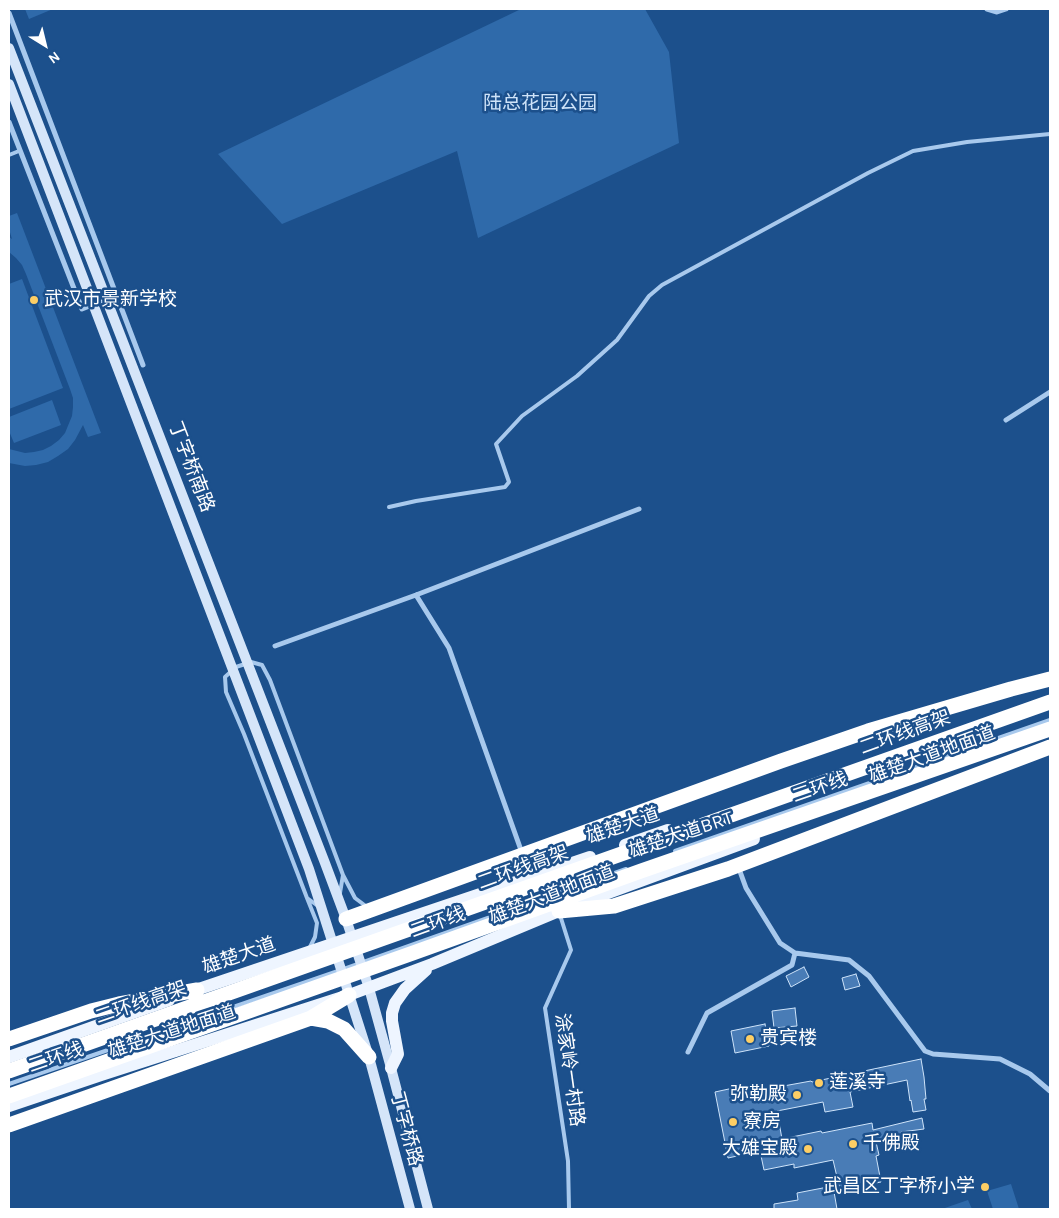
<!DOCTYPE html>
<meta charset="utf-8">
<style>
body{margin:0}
#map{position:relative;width:1059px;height:1218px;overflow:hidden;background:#1c508c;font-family:Karla,sans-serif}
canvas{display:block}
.frame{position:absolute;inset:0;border:10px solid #fff;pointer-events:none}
.north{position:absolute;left:20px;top:20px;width:50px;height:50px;-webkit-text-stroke:4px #1c508c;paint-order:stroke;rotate:144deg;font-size:14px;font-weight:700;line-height:20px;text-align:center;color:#fff}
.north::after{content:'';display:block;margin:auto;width:18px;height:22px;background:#fff;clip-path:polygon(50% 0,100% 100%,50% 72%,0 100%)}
</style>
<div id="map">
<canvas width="1059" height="1218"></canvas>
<div class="frame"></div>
<div class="north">N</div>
</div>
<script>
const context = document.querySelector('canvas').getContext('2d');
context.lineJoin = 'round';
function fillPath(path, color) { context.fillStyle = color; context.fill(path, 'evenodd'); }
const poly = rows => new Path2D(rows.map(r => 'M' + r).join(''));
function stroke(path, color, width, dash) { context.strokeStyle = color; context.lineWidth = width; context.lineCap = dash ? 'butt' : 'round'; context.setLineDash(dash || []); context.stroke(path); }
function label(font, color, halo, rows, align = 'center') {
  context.font = font + ' Karla,"Noto Sans SC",sans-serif'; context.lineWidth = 5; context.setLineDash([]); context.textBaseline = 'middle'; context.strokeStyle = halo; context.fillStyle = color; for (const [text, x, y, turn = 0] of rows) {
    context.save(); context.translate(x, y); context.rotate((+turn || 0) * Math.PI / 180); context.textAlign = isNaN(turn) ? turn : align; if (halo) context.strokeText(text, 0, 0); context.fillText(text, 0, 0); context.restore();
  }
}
fillPath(poly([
 [25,9,53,9,29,19],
 [521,9,645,9,669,52,679,143,478,238,457,151,282,224,218,154],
 [17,213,101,433,88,437,83,425,75,440,68,449,58,456,48,462,36,465,25,466,9,463,9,449,25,453,34,452,43,450,51,446,59,440,65,433,72,416,73,407,73,398,70,389,26,274,22,265,16,258,9,252,9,237,12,239,9,229,9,216],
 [22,279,63,388,9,409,9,284],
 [52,400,61,425,14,443,9,431,9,417],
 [1011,1184,1019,1209,993,1209,987,1191],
 [968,1200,972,1209,942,1209]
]), '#2f6aaa');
const building = poly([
 [804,967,809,977,791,987,786,976,804,967],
 [856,974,860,986,845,990,842,978,856,974],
 [795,1008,797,1026,774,1028,772,1011,795,1008],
 [765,1024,769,1046,735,1053,731,1031,765,1024],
 [921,1059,924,1077,926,1099,924,1099,926,1110,913,1112,911,1100,910,1101,907,1080,850,1092,853,1107,825,1112,823,1102,777,1111,782,1139,821,1131,822,1133,872,1123,873,1130,922,1118,924,1129,901,1132,902,1136,876,1142,879,1155,876,1156,881,1182,840,1190,833,1160,794,1168,794,1164,764,1170,760,1151,728,1158,715,1092,738,1087,740,1097,779,1089,778,1087,811,1081,812,1082,921,1059],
 [833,1186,837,1209,774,1209,774,1204,798,1200,797,1193,833,1186]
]);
fillPath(building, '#497cb6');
stroke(building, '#cee3f9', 1);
stroke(poly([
 [9,155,19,151],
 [389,507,416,501,505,487,509,482,496,444,522,416,577,376,617,340,649,296,662,285,868,173,913,151,967,142,1050,134],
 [675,851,1050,720],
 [340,893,343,875],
 [307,898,317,923,315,937,310,947],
 [318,906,307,898,244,734,226,692,225,677,236,667,251,662,262,665,270,680,343,875,355,898,367,907],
 [560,915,571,950,545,1008,568,1161,569,1209],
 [9,1084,341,970,626,869]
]), '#a8c9ed', 4);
stroke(poly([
 [987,9,997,12,1006,9],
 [9,13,143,365],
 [9,122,82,309,117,295],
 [1006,420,1050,392],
 [416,595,449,648,522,853],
 [275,646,416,595,639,509],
 [738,866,746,888,780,943,795,953,849,960,869,976,925,1051,933,1054,1000,1059,1030,1074,1050,1091],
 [688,1052,707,1013,792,965,795,953]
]), '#a8c9ed', 5);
stroke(poly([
 [9,48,325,863,346,919,369,988,391,1068,428,1209],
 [9,84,309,869,369,1057,410,1209]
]), '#d5e5f9', 10);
stroke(poly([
 [625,845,668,830],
 [187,993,590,857],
 [9,1057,169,1000],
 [391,1068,398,1054,392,1021,392,1013,395,1003,405,989,426,970],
 [9,1106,101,1075,349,995,432,964,559,911,754,839]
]), '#eef5ff', 12);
stroke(poly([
 [559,911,614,906,728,869,1050,747],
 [346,919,781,761,868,731,1011,689,1050,679],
 [311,1018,328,1021,344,1029,369,1057],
 [9,1039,91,1011,119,1004,197,990],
 [9,1071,1050,702],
 [9,1096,413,953,641,871,1050,729],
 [9,1125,311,1018,349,995]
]), '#fff', 15);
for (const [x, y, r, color] of [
 [34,300,5,"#fdce65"],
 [750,1039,5,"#fdce65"],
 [819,1083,5,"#fdce65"],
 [797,1095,5,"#fdce65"],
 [733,1122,5,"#fdce65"],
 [853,1144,5,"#fdce65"],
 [808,1149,5,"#fdce65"],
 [985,1187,5,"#fdce65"]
]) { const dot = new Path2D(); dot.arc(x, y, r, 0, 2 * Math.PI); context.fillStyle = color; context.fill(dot); stroke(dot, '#1c508c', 2); }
label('19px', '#cee3f9', '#1c508c', [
 ["陆总花园公园",540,104]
]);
label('19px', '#fff', '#1c508c', [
 ["武汉市景新学校",44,300],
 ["贵宾楼",760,1039],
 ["莲溪寺",829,1083],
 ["弥勒殿",787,1095,"right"],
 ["寮房",743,1122],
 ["千佛殿",863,1144],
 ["大雄宝殿",798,1149,"right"],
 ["武昌区丁字桥小学",975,1187,"right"]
], 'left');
label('19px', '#fff', '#1c508c', [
 ["丁字桥南路",191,467,69],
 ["二环线高架",905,733,-20],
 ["雄楚大道地面道",932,755,-20],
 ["二环线",820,788,-19],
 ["雄楚大道",623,826,-19],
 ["雄楚大道BRT",681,835,-19],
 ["二环线高架",523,868,-20],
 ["雄楚大道地面道",552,895,-21],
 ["二环线",438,923,-20],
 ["雄楚大道",239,956,-19],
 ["二环线高架",141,1003,-19],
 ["雄楚大道地面道",172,1032,-18],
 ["二环线",56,1058,-19],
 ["涂家岭一村路",569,1070,82],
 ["丁字桥路",406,1129,75]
]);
</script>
